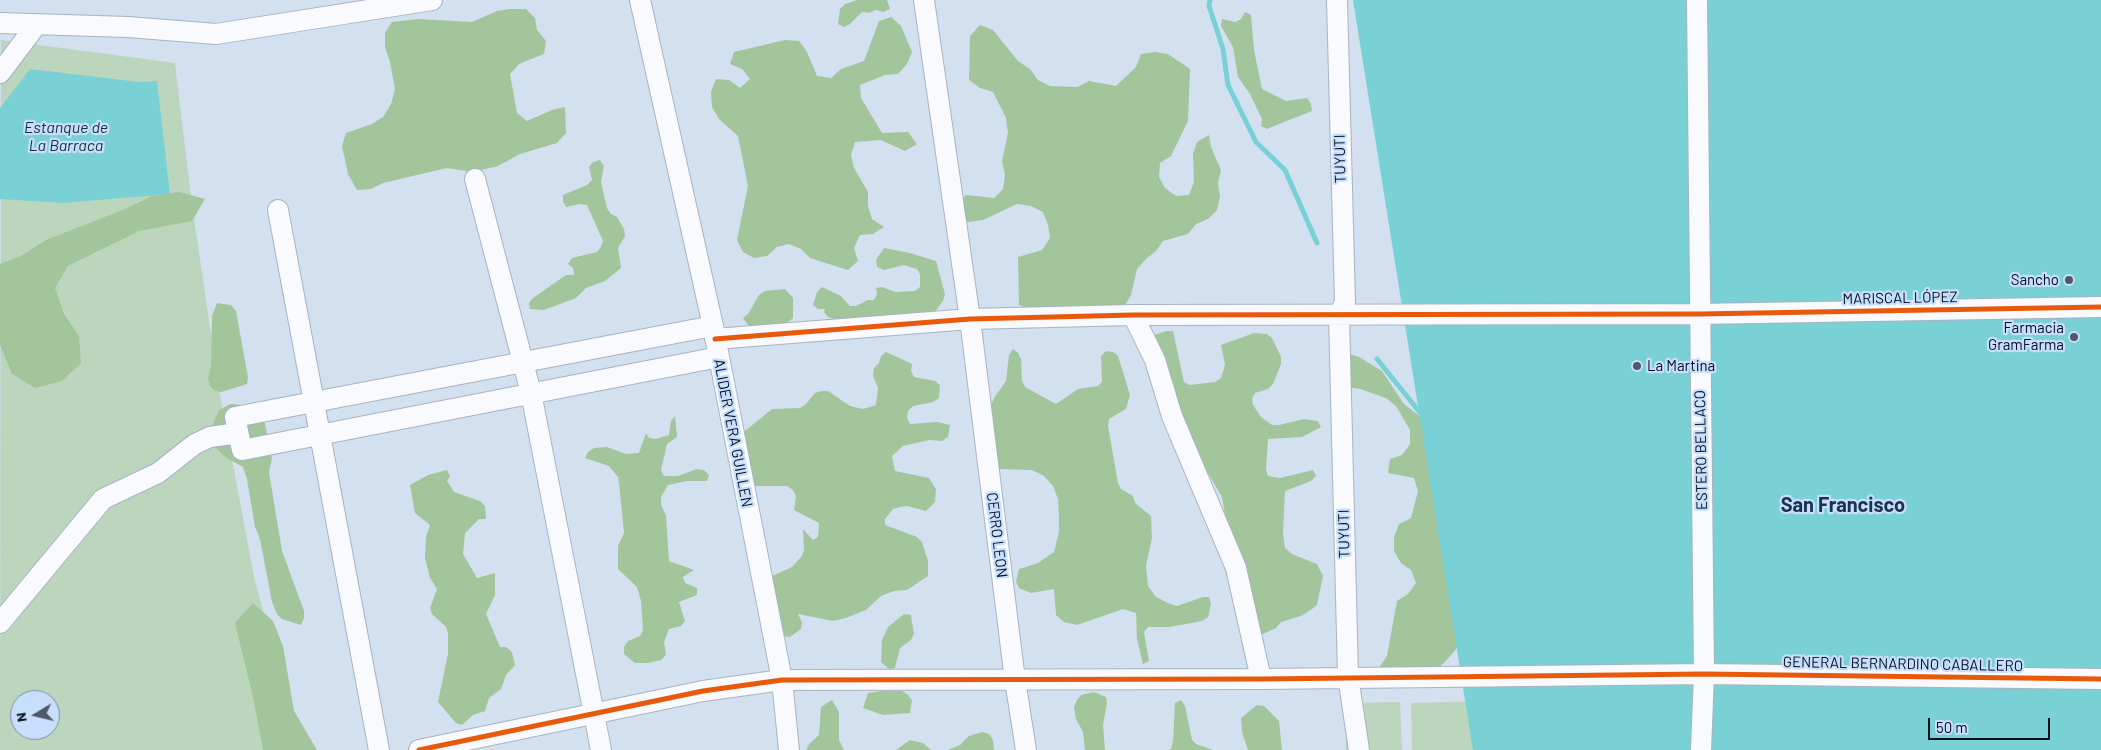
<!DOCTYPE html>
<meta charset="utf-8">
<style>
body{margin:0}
#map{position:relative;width:2101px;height:750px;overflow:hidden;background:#d3e0f0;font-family:Barlow,sans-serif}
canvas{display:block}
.north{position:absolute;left:10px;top:690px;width:50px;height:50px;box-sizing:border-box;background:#c7dffc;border:1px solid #7a8ca2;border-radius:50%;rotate:261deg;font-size:14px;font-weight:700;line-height:20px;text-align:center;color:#06101c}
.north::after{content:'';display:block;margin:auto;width:18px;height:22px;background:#4e5966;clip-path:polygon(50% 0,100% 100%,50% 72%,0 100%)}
.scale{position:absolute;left:1928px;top:718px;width:122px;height:22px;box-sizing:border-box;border:2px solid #06101c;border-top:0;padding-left:6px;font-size:15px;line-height:18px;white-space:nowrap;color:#06101c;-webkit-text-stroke:4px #c7dffc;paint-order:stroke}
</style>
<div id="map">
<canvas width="2101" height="750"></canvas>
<div class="north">N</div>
<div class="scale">50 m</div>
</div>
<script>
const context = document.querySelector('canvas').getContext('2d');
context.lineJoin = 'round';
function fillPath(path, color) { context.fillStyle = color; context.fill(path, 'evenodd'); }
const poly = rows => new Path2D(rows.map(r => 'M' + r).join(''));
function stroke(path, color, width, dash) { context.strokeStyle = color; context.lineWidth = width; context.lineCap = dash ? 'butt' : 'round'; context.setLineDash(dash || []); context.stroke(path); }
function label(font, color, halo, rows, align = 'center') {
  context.font = font + ' Barlow,sans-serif'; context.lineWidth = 4.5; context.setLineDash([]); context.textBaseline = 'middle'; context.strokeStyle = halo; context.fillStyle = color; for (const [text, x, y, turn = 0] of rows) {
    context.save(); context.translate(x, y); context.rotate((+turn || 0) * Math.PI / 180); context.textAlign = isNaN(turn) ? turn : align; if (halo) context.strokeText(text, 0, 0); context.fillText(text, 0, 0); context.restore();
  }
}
fillPath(poly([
 [1,40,175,63,192,205,220,395,254,577,301,750,0,750],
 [20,700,50,700,50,730,20,730],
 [1496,701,1497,750,1412,750,1411,703],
 [1400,702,1402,750,1346,750,1345,703]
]), '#bcd6bd');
fillPath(poly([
 [857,0,887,0,890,9,883,12,876,10,869,13,862,12,850,24,844,27,838,24,840,9,845,4],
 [510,9,526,9,535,18,537,30,546,41,544,54,519,64,510,74,517,113,527,121,552,110,565,107,566,133,557,143,520,154,498,166,473,172,447,168,383,183,371,189,357,190,348,174,342,146,346,133,372,124,383,117,391,104,395,89,390,62,385,47,385,33,392,22,418,19,472,22,497,11],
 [1245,12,1251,15,1254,50,1262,89,1286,101,1307,98,1311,104,1312,111,1274,126,1267,129,1261,126,1262,119,1250,94,1238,77,1233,47,1221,26,1222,19,1235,22,1241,19],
 [891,17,901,26,912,52,907,64,898,74,885,75,860,85,861,98,882,133,908,132,917,144,905,151,881,140,855,142,851,155,854,168,868,192,868,206,872,219,884,227,873,234,860,235,854,248,858,261,848,270,810,258,801,249,789,244,777,247,767,256,754,258,743,252,737,240,748,186,738,136,719,119,712,107,711,92,716,79,729,80,740,88,750,79,742,69,730,64,734,52,785,40,799,41,807,52,817,76,831,78,841,69,864,61,879,21],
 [980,25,993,30,1018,61,1030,69,1038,80,1050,86,1077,87,1089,81,1116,86,1136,67,1141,54,1155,52,1168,54,1190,69,1188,121,1171,156,1160,163,1159,177,1165,188,1176,196,1189,195,1194,182,1193,154,1197,142,1209,135,1211,147,1221,170,1218,183,1220,197,1217,210,1208,219,1196,224,1188,234,1163,241,1156,251,1146,259,1137,269,1131,295,1124,307,1032,310,1019,305,1018,257,1042,250,1050,238,1048,225,1043,212,1031,206,1017,204,983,220,969,222,956,219,957,205,966,195,994,198,1003,189,1005,175,1002,161,1008,133,1006,118,993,92,980,88,969,80,970,36],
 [600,160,604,166,601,182,607,208,611,214,617,217,624,229,625,236,618,248,621,268,605,281,586,288,576,298,544,310,530,309,529,303,533,298,566,275,574,275,573,268,568,264,572,258,597,252,601,247,603,241,587,205,580,204,566,207,563,201,563,195,587,185,592,180,589,167,593,162],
 [179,192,205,199,192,221,139,231,68,266,55,288,64,314,79,336,81,363,62,381,35,388,12,374,0,345,0,264,21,256,46,240,125,209,152,196],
 [884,248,910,253,936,261,945,294,943,301,934,313,880,315,847,324,828,317,824,312,825,309,818,309,813,305,817,292,822,287,841,296,850,306,856,306,868,300,874,300,877,294,876,288,882,287,895,292,915,291,920,287,920,274,917,269,904,265,884,270,877,267,876,260],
 [785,289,793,298,793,318,783,327,751,329,743,318,748,314,759,295,765,291],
 [217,303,231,305,236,311,248,377,247,384,221,392,215,391,210,386,208,379,211,365,212,316],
 [1166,331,1173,331,1184,382,1190,385,1215,382,1221,378,1225,365,1221,345,1254,333,1267,334,1272,338,1281,357,1281,364,1273,384,1268,389,1255,393,1252,399,1253,405,1261,417,1272,425,1279,425,1304,419,1318,421,1321,427,1302,437,1268,439,1266,469,1268,476,1280,478,1313,470,1316,476,1311,481,1285,491,1283,534,1285,548,1292,554,1317,564,1323,576,1317,605,1312,609,1301,616,1281,622,1276,628,1263,634,1257,634,1229,538,1222,497,1205,468,1146,338],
 [1013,349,1018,353,1021,359,1022,381,1025,387,1056,404,1078,389,1098,386,1102,382,1101,356,1106,351,1113,352,1118,356,1130,395,1126,409,1109,419,1108,426,1118,483,1121,489,1133,496,1135,503,1151,516,1152,538,1146,566,1148,586,1156,597,1170,604,1177,606,1203,597,1209,597,1211,604,1208,617,1202,621,1169,627,1148,627,1144,632,1149,661,1143,664,1137,639,1136,613,1123,609,1077,625,1064,622,1056,615,1054,589,1031,593,1019,588,1016,582,1019,569,1038,563,1054,552,1059,532,1059,519,1058,499,1053,486,1044,476,1032,470,998,469,989,411,994,398,1006,381,1009,355],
 [886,352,912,364,911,371,914,377,935,381,940,385,939,398,933,402,913,406,908,411,907,418,910,424,937,422,950,425,948,437,942,441,929,440,903,446,892,456,895,471,929,478,936,489,935,502,926,511,907,506,900,507,893,509,885,519,885,525,917,537,922,542,928,561,928,576,907,590,894,591,881,596,866,610,846,618,833,621,798,614,802,622,801,629,790,637,783,636,766,579,792,567,802,556,804,550,803,529,813,540,818,537,819,523,794,510,796,496,793,490,787,486,754,486,740,435,772,409,800,408,806,404,815,393,821,391,828,391,850,406,863,409,876,405,878,388,873,376,874,368,879,363,881,356],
 [1346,353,1359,357,1382,371,1404,404,1426,421,1462,642,1445,662,1424,680,1385,680,1379,668,1387,656,1397,601,1408,594,1416,583,1411,570,1401,563,1394,551,1394,537,1399,524,1411,518,1418,491,1414,478,1388,473,1390,459,1402,455,1410,444,1410,430,1396,406,1386,398,1360,389,1347,387],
 [230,404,257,406,264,419,272,458,269,472,282,551,304,611,304,618,301,625,282,619,277,614,272,602,260,539,255,527,247,479,243,467,225,457,207,438,219,410],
 [675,416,677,437,667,444,661,470,664,476,678,476,697,469,704,470,709,475,707,481,687,481,668,485,661,497,661,504,666,516,669,561,694,570,683,577,685,583,697,588,697,595,679,602,685,621,681,626,669,629,664,642,666,655,661,660,648,663,635,663,624,654,624,647,628,641,640,636,643,630,641,601,637,587,618,569,618,546,624,533,619,483,618,477,609,466,585,458,588,452,594,448,607,447,626,454,639,453,646,433,649,438,656,439,669,435,671,421],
 [447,470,450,476,447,481,454,492,480,501,485,506,486,519,479,519,465,533,463,554,477,578,495,573,495,595,486,614,500,647,506,647,512,652,515,665,506,675,501,689,489,698,485,711,473,715,462,725,456,723,438,702,448,654,448,634,446,627,432,614,430,608,437,589,430,578,425,558,426,537,430,525,415,513,410,485,428,475],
 [253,603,273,621,283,646,294,711,317,750,263,750,253,697,235,623],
 [904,614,911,615,914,634,911,640,900,648,895,668,889,669,881,662,882,640,888,627],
 [881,691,902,691,908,695,912,700,910,713,883,715,863,708,868,693],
 [1094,692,1106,697,1107,703,1103,725,1105,750,1085,750,1083,732,1076,719,1074,707,1077,700,1081,695],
 [832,700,839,712,839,740,844,750,806,750,809,744,819,735,821,707],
 [1181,700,1185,706,1192,740,1196,744,1213,750,1167,750,1171,749,1173,741,1175,703],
 [1257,705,1264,706,1279,721,1282,750,1248,750,1242,732,1241,718],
 [982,732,989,734,993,740,994,750,948,750,960,745,969,736],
 [910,740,923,743,931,750,896,750]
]), '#a3c59b');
fillPath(poly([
 [1353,0,2101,0,2101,750,1473,750],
 [30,69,139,82,157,81,170,194,63,203,0,199,0,108]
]), '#79d1d5');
stroke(poly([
 [1210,0,1209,6,1223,49,1228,85,1256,142,1285,170,1317,243],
 [1377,359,1422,415]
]), '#79d1d5', 5);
const minor = poly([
 [640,0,713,326,782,680,789,750],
 [924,0,970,319,1015,680,1026,750],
 [1337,0,1345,302,1339,316,1348,676,1359,750],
 [1697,0,1704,674,1701,750],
 [0,23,128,27,216,34,432,0],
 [0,73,37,24],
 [475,179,531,393,601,750],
 [278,210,379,750],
 [1133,315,1155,360,1172,416,1236,568,1261,679],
 [713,326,235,417,242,450,719,357],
 [715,339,970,319,1133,315,1700,314,2101,307],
 [0,623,103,499,158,473,195,444,210,437,238,433],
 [419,750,703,691,782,680,1261,679,1704,674,2101,679]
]);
stroke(minor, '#a9b3c1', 22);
stroke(minor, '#f8fafd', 20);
stroke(poly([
 [715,339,970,319,1133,315,1700,314,2101,307],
 [419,750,703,691,782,680,1261,679,1704,674,2101,679]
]), '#e8590c', 5);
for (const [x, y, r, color] of [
 [2069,280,5,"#4e5966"],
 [2074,337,5,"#4e5966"],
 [1637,366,5,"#4e5966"]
]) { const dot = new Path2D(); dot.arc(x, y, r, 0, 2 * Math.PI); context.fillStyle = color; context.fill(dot); stroke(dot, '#c7dffc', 2); }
label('15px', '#06101c', '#c7dffc', [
 ["TUYUTI",1340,159,-91],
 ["MARISCAL LÓPEZ",1900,298,-1],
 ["ALIDER VERA GUILLEN",733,433,79],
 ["ESTERO BELLACO",1701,450,-91],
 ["TUYUTI",1344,534,-91],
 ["CERRO LEON",997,535,83],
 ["GENERAL BERNARDINO CABALLERO",1903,664,1]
]);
label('15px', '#06101c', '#c7dffc', [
 ["Sancho",2059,280],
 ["Farmacia",2064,328],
 ["GramFarma",2064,345],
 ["La Martina",1647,366,"left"]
], 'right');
label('italic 16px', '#163130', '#c7dffc', [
 ["Estanque de",66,128],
 ["La Barraca",66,146]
]);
label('bold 20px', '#1b3350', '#c7dffc', [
 ["San Francisco",1843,505]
]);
</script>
